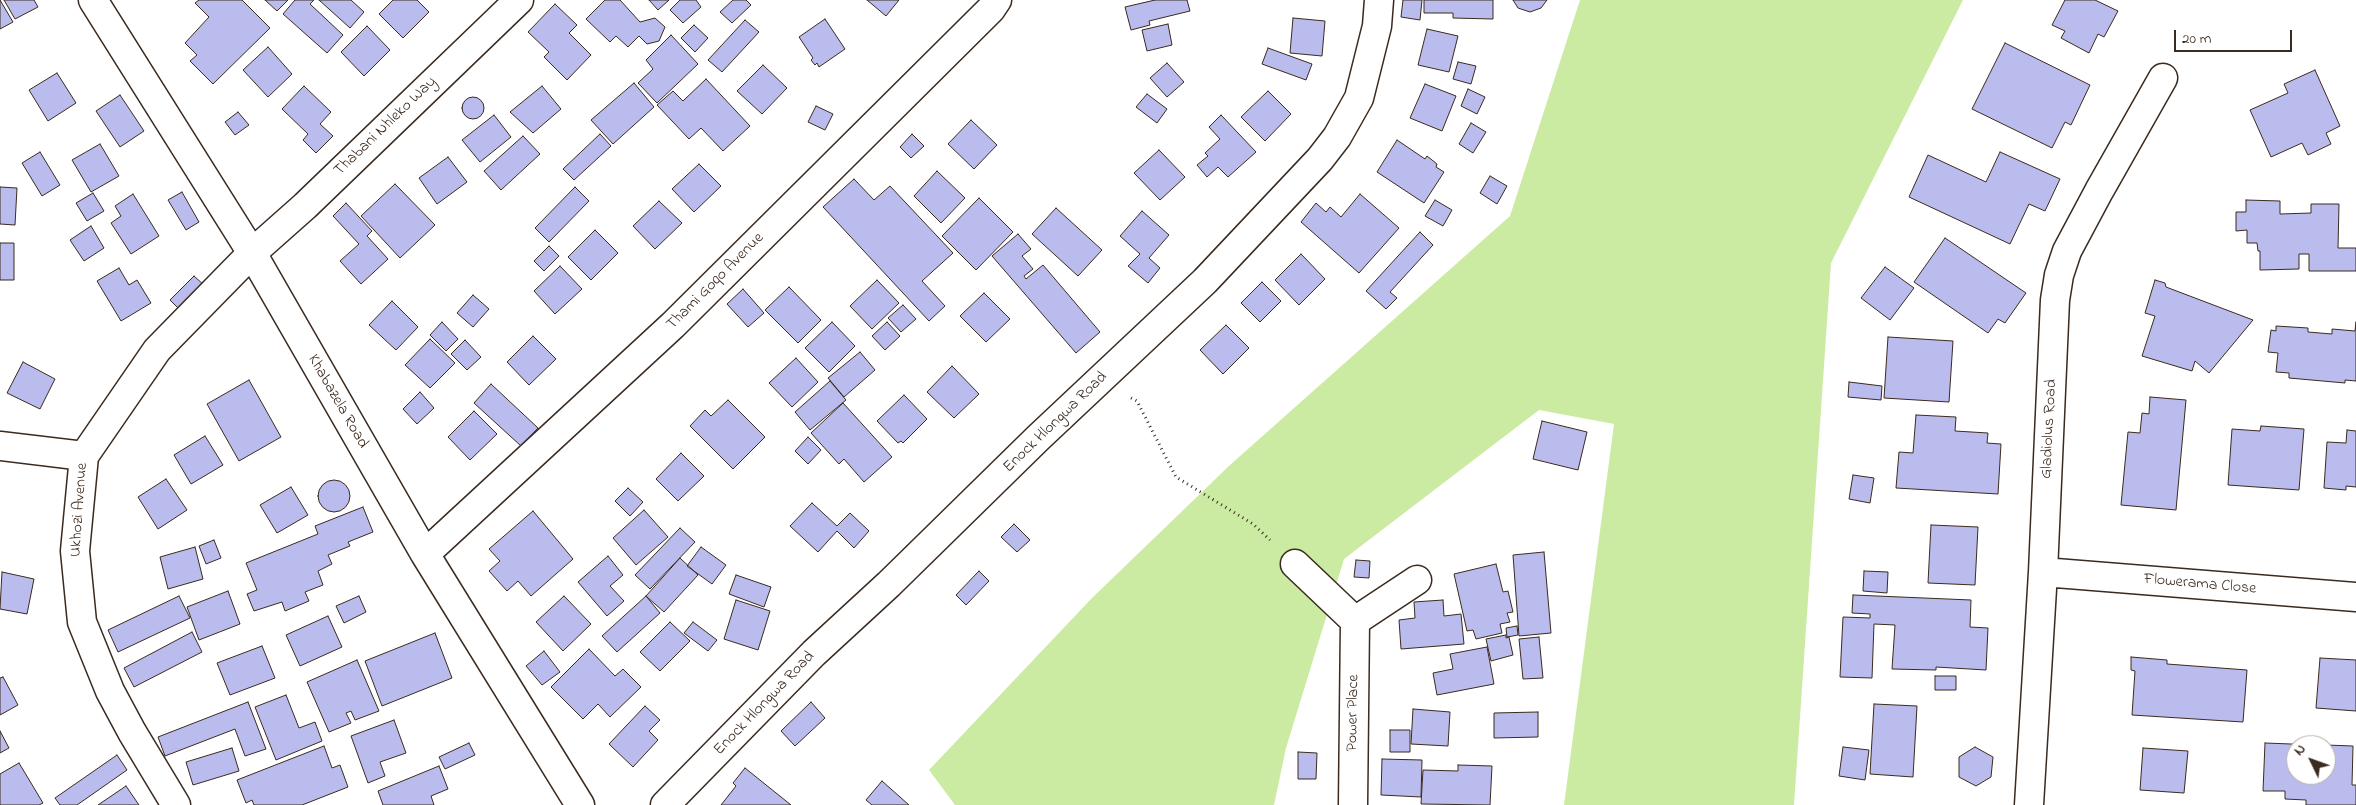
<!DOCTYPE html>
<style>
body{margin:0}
#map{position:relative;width:2356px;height:805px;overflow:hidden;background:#fff;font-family:"Indie Flower",sans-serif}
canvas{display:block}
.north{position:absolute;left:2286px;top:735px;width:50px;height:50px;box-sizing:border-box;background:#fff;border:1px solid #b1aaa5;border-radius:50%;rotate:312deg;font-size:14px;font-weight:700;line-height:20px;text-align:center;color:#3b2a1e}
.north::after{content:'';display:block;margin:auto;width:18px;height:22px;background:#3b2a1e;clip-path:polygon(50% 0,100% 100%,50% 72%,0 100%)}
.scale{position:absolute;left:2174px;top:30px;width:118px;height:22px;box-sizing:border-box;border:2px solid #3b2a1e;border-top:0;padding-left:6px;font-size:15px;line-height:18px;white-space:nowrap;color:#3b2a1e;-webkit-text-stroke:4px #fff;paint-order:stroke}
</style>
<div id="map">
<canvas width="2356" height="805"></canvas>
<div class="north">N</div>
<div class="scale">20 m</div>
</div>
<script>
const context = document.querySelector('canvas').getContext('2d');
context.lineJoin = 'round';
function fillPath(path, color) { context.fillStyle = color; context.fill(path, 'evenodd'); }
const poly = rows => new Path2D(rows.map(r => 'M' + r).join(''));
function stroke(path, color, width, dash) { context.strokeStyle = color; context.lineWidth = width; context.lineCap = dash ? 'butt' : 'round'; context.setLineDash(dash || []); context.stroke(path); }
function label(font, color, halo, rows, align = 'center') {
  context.font = font + ' "Indie Flower",sans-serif'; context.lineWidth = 4; context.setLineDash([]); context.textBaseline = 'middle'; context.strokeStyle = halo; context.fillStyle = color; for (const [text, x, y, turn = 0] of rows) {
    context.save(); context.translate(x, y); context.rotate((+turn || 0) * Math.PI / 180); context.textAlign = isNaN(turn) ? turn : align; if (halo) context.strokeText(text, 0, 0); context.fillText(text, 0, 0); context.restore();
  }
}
fillPath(poly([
 [1580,0,1963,0,1831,263,1794,805,1564,805,1614,424,1539,410,1344,559,1286,748,1274,805,955,805,929,770,1092,598,1230,465,1510,216]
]), '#cbeba3');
const building = poly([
 [0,0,13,22,0,29,0,0],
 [4,0,34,0,38,7,15,19,4,0],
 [199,0,242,0,270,28,213,84,190,61,197,55,185,43,209,17,195,3,199,0],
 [265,0,288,0,277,11,265,0],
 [295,0,314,0,310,4,343,35,327,53,283,14,295,0],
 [319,0,351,0,364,12,350,28,319,0],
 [393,0,417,0,429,12,403,38,379,14,393,0],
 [605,0,620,0,640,22,655,18,665,27,659,41,647,44,639,36,628,47,616,36,610,42,586,19,605,0],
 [649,0,669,0,658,10,649,0],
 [680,0,696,0,701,7,683,23,670,10,680,0],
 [733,0,746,0,751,5,732,23,720,12,733,0],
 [867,0,899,0,886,16,867,0],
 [1155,0,1187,0,1190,11,1149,21,1150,25,1131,30,1125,7,1155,0],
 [1403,0,1422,0,1420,20,1401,17,1403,0],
 [1424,0,1493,0,1493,19,1453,18,1453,13,1424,13,1424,0],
 [1513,0,1547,0,1541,8,1530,12,1518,8,1513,0],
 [2065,0,2095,0,2118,11,2104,37,2098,34,2089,53,2061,38,2065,31,2052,25,2065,0],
 [555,4,577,25,569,33,591,55,567,80,544,57,549,52,528,32,555,4],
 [1293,18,1325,21,1322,56,1290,53,1293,18],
 [825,19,845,49,819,67,817,63,815,65,811,60,813,58,799,37,825,19],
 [745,20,759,32,722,72,708,60,745,20],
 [1168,24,1172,45,1147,51,1142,30,1168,24],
 [694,25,708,38,695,52,681,38,694,25],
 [367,26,390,50,364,76,341,52,367,26],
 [1427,29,1458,36,1449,72,1418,65,1427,29],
 [671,35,698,64,657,103,638,83,653,69,646,60,671,35],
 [2005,43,2090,85,2071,125,2065,122,2052,148,1972,109,2005,43],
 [268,47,292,74,268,97,243,70,268,47],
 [1268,48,1312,64,1306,80,1262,64,1268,48],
 [1458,62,1476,66,1471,84,1453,79,1458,62],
 [1167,63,1184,82,1167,97,1150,78,1167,63],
 [763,65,787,88,762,114,737,91,763,65],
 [2315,70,2340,126,2326,133,2331,144,2308,155,2302,143,2271,157,2250,110,2288,93,2284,84,2315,70],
 [57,73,76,103,48,121,29,90,57,73],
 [706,79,750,126,723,151,701,128,689,139,657,105,673,91,683,101,706,79],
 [634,83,654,107,613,144,591,120,634,83],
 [1425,84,1456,96,1442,131,1410,118,1425,84],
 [304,86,331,112,320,124,333,136,316,153,303,140,308,134,282,109,304,86],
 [542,86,561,109,533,133,510,112,542,86],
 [1468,89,1485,97,1477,114,1461,106,1468,89],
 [1268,91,1291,114,1265,141,1241,117,1268,91],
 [1147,94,1167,109,1157,123,1136,107,1147,94],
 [120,95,144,131,120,147,96,111,120,95],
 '462 108a11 11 0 1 1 22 0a11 11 0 1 1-22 0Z',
 [816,106,833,114,825,130,808,122,816,106],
 [238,112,249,125,235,135,225,122,238,112],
 [494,115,511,137,480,162,462,140,494,115],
 [1221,115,1256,152,1228,177,1218,167,1207,177,1197,165,1208,156,1205,153,1220,139,1209,127,1221,115],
 [971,120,997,145,974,169,948,144,971,120],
 [1471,123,1486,132,1473,153,1459,144,1471,123],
 [600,134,611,146,574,180,563,169,600,134],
 [912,134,924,146,911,158,900,147,912,134],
 [523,136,540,154,501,190,484,171,523,136],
 [1397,140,1425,159,1427,156,1437,164,1436,167,1444,172,1424,203,1377,172,1397,140],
 [100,144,119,176,91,192,72,160,100,144],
 [1159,150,1185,177,1160,200,1134,173,1159,150],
 [40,152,60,185,42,196,22,163,40,152],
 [2000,152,2060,179,2045,211,2029,204,2010,244,1909,197,1928,155,1986,182,2000,152],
 [448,157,467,182,437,204,419,178,448,157],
 [699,164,721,186,694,212,672,189,699,164],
 [937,171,965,198,941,223,914,196,937,171],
 [1490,176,1507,186,1497,204,1480,193,1490,176],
 [854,179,874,200,890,186,953,253,922,281,945,306,929,321,823,207,854,179],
 [395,184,435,225,400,258,361,216,395,184],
 [0,187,17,188,15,225,0,224,0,187],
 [575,187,589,201,549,242,535,228,575,187],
 [182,192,199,222,186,230,168,200,182,192],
 [93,193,104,211,87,221,76,203,93,193],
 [133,194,159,236,131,254,111,223,121,216,115,206,133,194],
 [1360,194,1399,228,1359,273,1301,222,1316,203,1326,212,1330,207,1341,217,1360,194],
 [979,198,1013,232,976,270,942,236,979,198],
 [1435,200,1452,210,1443,226,1425,216,1435,200],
 [2246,200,2280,201,2280,214,2311,213,2311,204,2339,204,2338,248,2356,248,2356,271,2309,271,2309,254,2299,254,2299,269,2260,270,2260,251,2258,251,2257,243,2247,243,2247,230,2236,231,2236,212,2246,212,2246,200],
 [659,201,682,223,655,249,633,226,659,201],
 [346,203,372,231,367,236,388,259,361,284,340,261,359,244,333,216,346,203],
 [1056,208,1102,250,1078,276,1032,234,1056,208],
 [1142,211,1169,235,1149,258,1160,268,1148,283,1128,266,1140,254,1120,236,1142,211],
 [91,226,104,248,84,261,70,240,91,226],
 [595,230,618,253,591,280,568,257,595,230],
 [1420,232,1433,245,1390,292,1397,298,1386,309,1366,291,1420,232],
 [1018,234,1031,249,1022,256,1033,269,1024,276,1026,279,1043,265,1100,332,1076,353,992,256,1018,234],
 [1945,238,2026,293,2005,323,1998,319,1988,333,1914,282,1945,238],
 [0,243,14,243,14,280,0,280,0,243],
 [549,246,559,256,544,271,534,261,549,246],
 [1301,254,1325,279,1299,305,1275,280,1301,254],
 [560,266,582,289,555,314,534,291,560,266],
 [1885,267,1914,288,1890,320,1861,298,1885,267],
 [119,268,129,285,137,280,151,303,121,321,97,281,119,268],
 [194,276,205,286,181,311,170,300,194,276],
 [877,280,899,303,872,329,850,306,877,280],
 [2155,280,2165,283,2166,287,2253,320,2209,373,2195,361,2192,371,2142,356,2155,316,2145,313,2155,280],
 [1262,282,1281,301,1260,322,1241,303,1262,282],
 [789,287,821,320,798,343,765,310,789,287],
 [743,289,764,313,748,327,727,304,743,289],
 [984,293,1010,319,986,342,960,316,984,293],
 [473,295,489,309,473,327,457,313,473,295],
 [392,301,418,327,396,350,369,325,392,301],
 [903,305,916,319,901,332,888,318,903,305],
 [442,322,458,339,446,351,430,335,442,322],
 [832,322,855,346,829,372,805,348,832,322],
 [887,322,900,336,885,350,872,336,887,322],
 [2356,322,2356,381,2345,380,2345,383,2289,378,2289,373,2276,372,2278,353,2268,352,2271,330,2276,331,2276,326,2308,328,2308,332,2332,334,2332,329,2355,331,2356,322],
 [1226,325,1249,348,1223,374,1200,350,1226,325],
 [533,336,556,359,529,385,507,362,533,336],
 [1888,337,1953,341,1949,402,1884,398,1888,337],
 [430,339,455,363,430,388,405,365,430,339],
 [465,340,481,357,467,370,451,354,465,340],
 [860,352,875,370,844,397,828,378,860,352],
 [796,358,818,382,792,407,769,383,796,358],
 [23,362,55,379,40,409,7,393,23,362],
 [952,366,979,394,954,418,927,392,952,366],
 [249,380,281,437,239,461,207,404,249,380],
 [830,381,846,400,810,430,795,412,830,381],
 [1849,382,1882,386,1881,400,1848,397,1849,382],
 [491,384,538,428,521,446,474,403,491,384],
 [420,392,434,408,417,424,403,409,420,392],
 [904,395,927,419,903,443,901,441,898,443,877,421,904,395],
 [2150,397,2186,400,2176,510,2121,505,2128,432,2140,433,2142,413,2149,414,2150,397],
 [728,400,765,437,733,469,690,426,705,410,711,416,728,400],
 [843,403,892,457,864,482,844,459,839,464,811,433,843,403],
 [474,411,497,434,470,460,448,437,474,411],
 [1916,415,1956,417,1955,431,1988,433,1987,443,2001,444,1998,494,1896,488,1899,452,1913,453,1916,415],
 [1542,421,1587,432,1578,470,1533,459,1542,421],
 [2261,426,2304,429,2299,490,2228,485,2232,429,2260,431,2261,426],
 [2347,430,2356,431,2356,487,2346,486,2346,490,2324,488,2327,442,2346,443,2347,430],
 [205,436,223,465,191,484,174,455,205,436],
 [808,437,821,450,808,464,795,451,808,437],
 [681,453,704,476,678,501,656,479,681,453],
 [1853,475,1874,478,1870,503,1849,499,1853,475],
 [166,479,187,510,158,529,138,497,166,479],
 '318 496a16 16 0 1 1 32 0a16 16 0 1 1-32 0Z',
 [291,487,308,515,277,533,260,505,291,487],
 [628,488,643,502,630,516,615,501,628,488],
 [812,503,837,526,850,513,869,531,854,548,837,531,818,552,790,526,812,503],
 [363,507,373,532,348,542,350,546,328,555,332,564,318,571,323,585,305,592,309,601,285,611,282,602,254,611,247,594,257,590,246,563,318,534,315,526,363,507],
 [644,510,668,537,636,565,613,538,644,510],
 [533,511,573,559,531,596,518,581,507,591,489,571,500,561,489,549,533,511],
 [1014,524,1030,540,1017,552,1001,537,1014,524],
 [1931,525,1978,527,1975,585,1928,583,1931,525],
 [680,528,695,542,650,589,635,575,680,528],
 [214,540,221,558,206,564,199,546,214,540],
 [195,547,203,579,168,589,160,557,195,547],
 [701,547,726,565,712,584,687,566,701,547],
 [1544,552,1551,633,1519,636,1513,555,1544,552],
 [608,556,623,575,610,586,624,601,607,616,578,582,608,556],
 [680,558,698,575,664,612,646,596,680,558],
 [1356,560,1370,561,1369,578,1354,577,1356,560],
 [1496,564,1503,592,1508,591,1513,612,1507,613,1510,622,1500,624,1502,633,1476,639,1473,630,1467,631,1454,574,1496,564],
 [979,571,989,581,966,605,956,595,979,571],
 [1864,571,1888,572,1887,593,1863,591,1864,571],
 [2,572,34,579,27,614,0,609,2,572],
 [736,575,771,587,764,607,729,594,736,575],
 [228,591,240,624,199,640,187,607,228,591],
 [1853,595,1971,600,1970,627,1988,628,1986,670,1936,667,1936,670,1892,669,1895,625,1874,624,1872,678,1840,677,1843,617,1870,618,1870,614,1852,613,1853,595],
 [179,596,190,618,118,652,108,630,179,596],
 [359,596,366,612,344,623,336,606,359,596],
 [564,596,591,624,563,651,536,622,564,596],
 [646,596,660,613,617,652,602,636,646,596],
 [736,600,770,611,758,650,724,639,736,600],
 [1443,600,1444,616,1461,614,1464,644,1401,649,1399,620,1415,618,1414,602,1443,600],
 [328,616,342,647,300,666,286,635,328,616],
 [670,622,690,641,660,671,640,652,670,622],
 [693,622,717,640,708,651,684,633,693,622],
 [1517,626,1518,635,1507,637,1506,628,1517,626],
 [192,632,202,652,134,687,124,668,192,632],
 [435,633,452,678,382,706,365,661,435,633],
 [1506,635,1506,638,1509,637,1513,655,1491,661,1486,639,1506,635],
 [1539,637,1543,678,1523,679,1519,639,1539,637],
 [262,646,275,678,230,695,217,663,262,646],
 [1487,647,1494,684,1437,695,1433,673,1453,669,1450,654,1487,647],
 [589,649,615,676,623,669,641,687,610,717,598,704,583,719,551,687,589,649],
 [544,651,560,672,542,685,526,666,544,651],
 [2131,657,2167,660,2167,664,2247,670,2243,722,2132,715,2135,671,2131,670,2131,657],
 [2320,658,2356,660,2356,711,2316,708,2320,658],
 [357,660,379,711,355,720,351,711,346,713,351,723,329,732,307,682,357,660],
 [1935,676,1956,676,1956,690,1935,690,1935,676],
 [3,677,18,705,0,715,0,678,3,677],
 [286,695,299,728,315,722,322,741,276,760,255,707,286,695],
 [248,702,266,749,245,756,235,729,165,756,158,737,248,702],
 [811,702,825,718,795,746,781,731,811,702],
 [1874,704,1917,706,1913,777,1870,774,1874,704],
 [645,706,660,720,649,731,658,740,633,767,609,744,645,706],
 [1413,709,1450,712,1448,746,1411,744,1413,709],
 [1538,712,1538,737,1494,738,1494,713,1538,712],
 [394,720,406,753,380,762,385,776,368,783,351,736,394,720],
 [1390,730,1410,730,1410,752,1390,752,1390,730],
 [0,731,9,748,0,753,0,731],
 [469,743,475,755,445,769,439,757,469,743],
 [2265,743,2317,745,2296,745,2296,775,2326,775,2326,745,2353,746,2352,785,2356,785,2356,805,2306,805,2306,800,2285,799,2285,791,2263,791,2265,743],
 [324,746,332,768,340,765,348,787,302,805,254,805,252,800,246,803,237,780,324,746],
 [1843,747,1869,750,1865,780,1839,776,1843,747],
 [1975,747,1993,757,1991,777,1976,786,1959,777,1959,757,1975,747],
 [232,748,239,771,193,785,186,762,232,748],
 [2143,748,2188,751,2184,793,2140,790,2143,748],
 [1298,752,1317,753,1316,779,1298,779,1298,752],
 [117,755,127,770,77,805,60,805,55,798,117,755],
 [1382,759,1422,760,1421,797,1381,795,1382,759],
 [19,763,43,803,39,805,0,805,0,774,19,763],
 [1458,765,1492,766,1490,805,1421,804,1423,770,1458,771,1458,765],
 [439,766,448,789,431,796,434,805,383,805,378,791,439,766],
 [745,768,791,805,721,805,736,786,733,783,745,768],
 [882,781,909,805,872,805,866,800,882,781],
 [126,786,139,805,98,805,126,786]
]);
fillPath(building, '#babcee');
stroke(building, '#3b2a1e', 1);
const minor = poly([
 [93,0,252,253,425,554,580,805],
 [0,446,84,456],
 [425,554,673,325,991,9,997,0],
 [1295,564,1355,621,1353,805],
 [2043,572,2356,597],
 [1355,621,1417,580],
 [176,805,132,732,110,691,82,622,75,551,84,456,157,350,252,253,305,206,519,0],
 [665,805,814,653,889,584,1038,438,1205,281,1320,159,1337,137,1359,98,1377,26,1379,0],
 [2029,805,2043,572,2055,300,2059,275,2067,251,2099,191,2163,78]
]);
stroke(minor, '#3b2a1e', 31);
stroke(poly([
 [1131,398,1137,401,1176,477,1253,524,1270,540]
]), '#3b2a1e', 3, [1, 4]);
stroke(minor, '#fff', 28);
label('16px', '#3b2a1e', '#fff', [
 ["Thabani Nhleko Way",386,127,-44],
 ["Thami Goqo Avenue",716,282,-45],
 ["Khabazela Road",337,402,60],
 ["Enock Hlongwa Road",1056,423,-44],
 ["Gladiolus Road",2050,429,-87],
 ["Ukhozi Avenue",80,510,-86],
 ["Flowerama Close",2200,585,5],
 ["Enock Hlongwa Road",765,704,-46],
 ["Power Place",1354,713,-89]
]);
</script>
